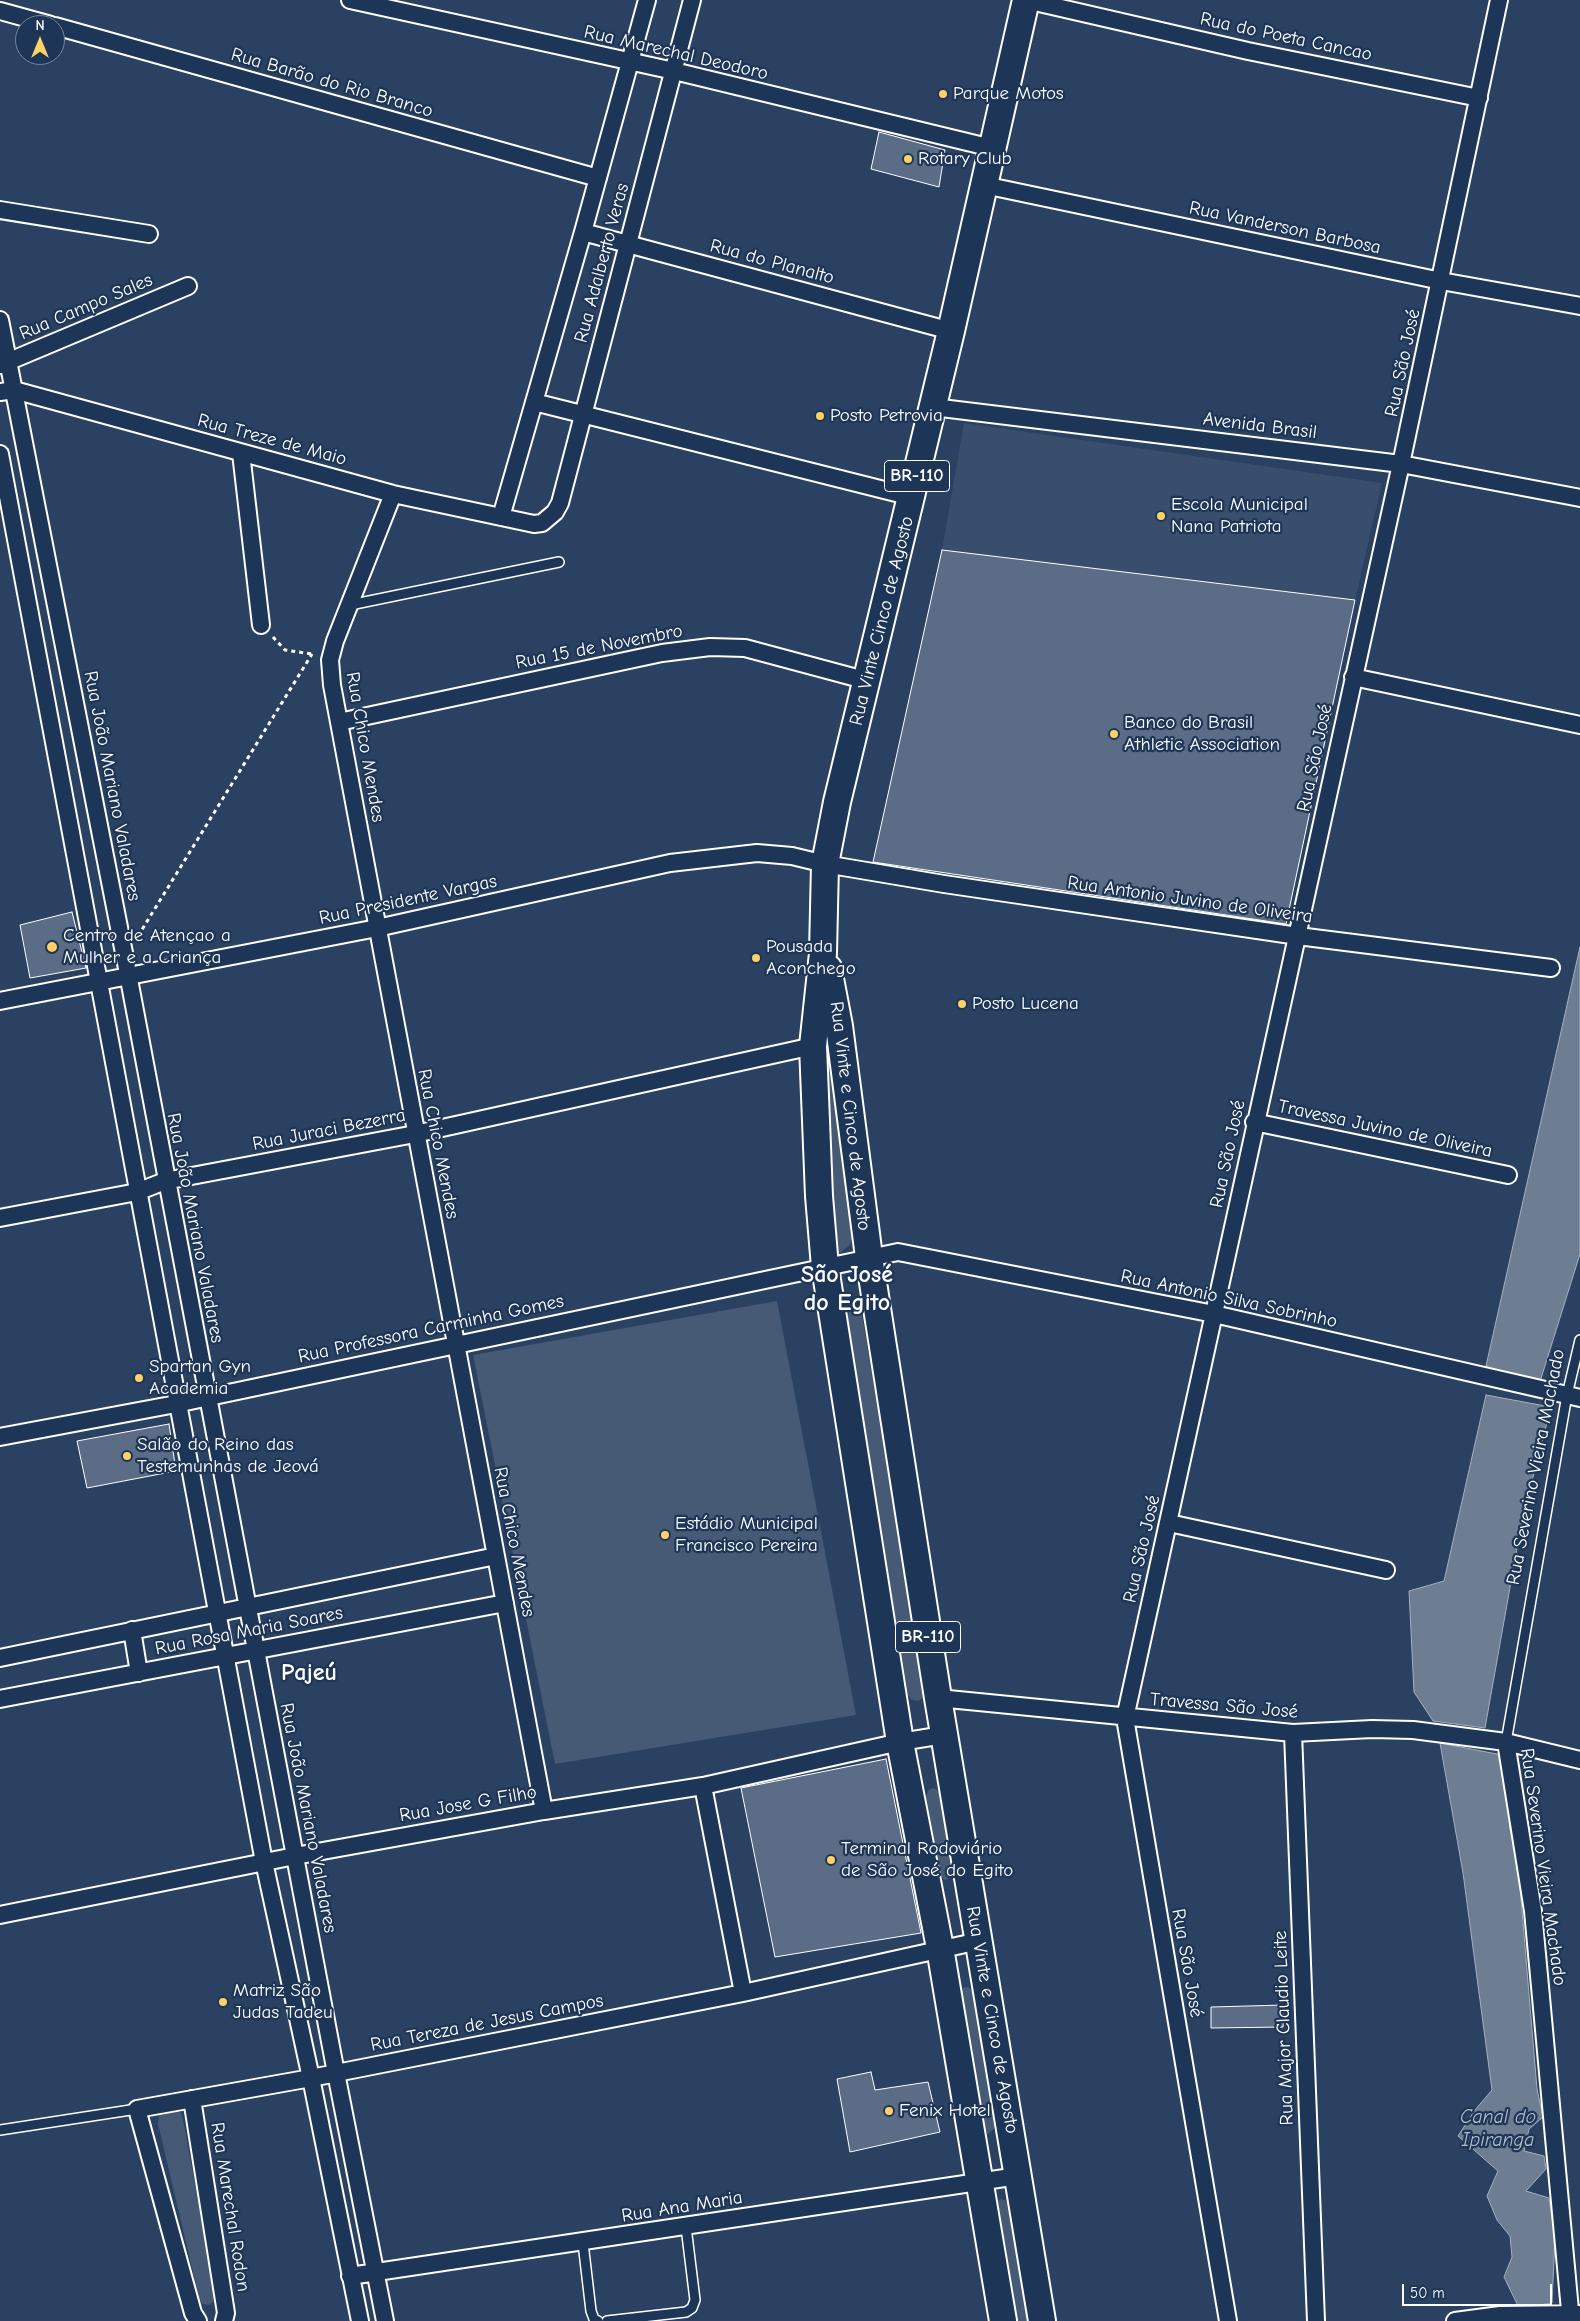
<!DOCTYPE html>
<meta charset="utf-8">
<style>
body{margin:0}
#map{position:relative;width:1580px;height:2321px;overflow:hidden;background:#2a4161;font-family:"Comic Neue",sans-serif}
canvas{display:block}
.north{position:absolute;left:15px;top:15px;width:50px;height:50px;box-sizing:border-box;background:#1d3557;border:1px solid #77869a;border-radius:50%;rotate:0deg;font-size:14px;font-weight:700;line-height:20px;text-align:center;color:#fff}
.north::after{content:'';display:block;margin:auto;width:18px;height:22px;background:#ffd166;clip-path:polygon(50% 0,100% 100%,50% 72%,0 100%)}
.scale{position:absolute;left:1402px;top:2284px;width:150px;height:22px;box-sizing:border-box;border:2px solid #fff;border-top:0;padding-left:6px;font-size:15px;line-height:18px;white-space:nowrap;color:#fff;-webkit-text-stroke:4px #1d3557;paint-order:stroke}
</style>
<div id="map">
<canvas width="1580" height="2321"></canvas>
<div class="north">N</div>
<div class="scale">50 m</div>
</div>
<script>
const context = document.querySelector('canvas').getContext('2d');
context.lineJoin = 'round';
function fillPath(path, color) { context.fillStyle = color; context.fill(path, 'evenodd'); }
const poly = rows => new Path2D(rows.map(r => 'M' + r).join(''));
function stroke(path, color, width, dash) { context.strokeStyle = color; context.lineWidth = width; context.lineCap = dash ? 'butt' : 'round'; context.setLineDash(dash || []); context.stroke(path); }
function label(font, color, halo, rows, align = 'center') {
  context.font = font + ' "Comic Neue",sans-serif'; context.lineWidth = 4.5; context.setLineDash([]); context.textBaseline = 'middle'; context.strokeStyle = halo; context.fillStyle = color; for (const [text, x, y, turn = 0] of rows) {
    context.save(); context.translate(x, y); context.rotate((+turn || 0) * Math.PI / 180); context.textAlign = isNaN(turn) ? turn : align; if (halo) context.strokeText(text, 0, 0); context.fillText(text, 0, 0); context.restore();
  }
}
fillPath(poly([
 [964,423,1382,483,1355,600,942,550]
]), '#394e6c');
fillPath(poly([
 [825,1011,854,1232,850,1245,840,1253,834,1238,825,1101],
 [777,1301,856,1715,555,1764,473,1355],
 [852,1305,861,1310,926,1693,923,1698,918,1701,912,1700,908,1695,847,1316],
 [933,1788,938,1790,941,1794,954,1872,949,1879,944,1880,941,1875,926,1797,928,1791],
 [965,1987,970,1988,974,1993,995,2127,989,2134,984,2132,959,1996,961,1989],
 [175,2109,181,2113,183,2119,215,2294,213,2302,209,2305,202,2304,199,2297,158,2124,159,2115,165,2110],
 [1000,2199,1005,2200,1009,2206,1028,2321,1012,2321,995,2203]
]), '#465975');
const water = poly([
 [1580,947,1580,1254,1538,1388,1486,1366,1580,947],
 [1486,1395,1551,1407,1522,1520,1485,1728,1433,1721,1414,1692,1409,1591,1444,1581,1486,1395],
 [1440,1743,1502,1755,1510,1829,1519,1875,1537,2089,1543,2117,1529,2129,1524,2151,1544,2156,1546,2169,1526,2191,1549,2198,1555,2236,1552,2303,1519,2308,1504,2277,1512,2257,1510,2236,1497,2220,1487,2196,1498,2171,1458,2136,1475,2110,1492,2090,1463,1873,1440,1743]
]);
fillPath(water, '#6d7d92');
stroke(water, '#a7b1be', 1);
const building = poly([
 [879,132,945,150,939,187,871,169,879,132],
 [942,550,1355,600,1286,924,873,862,942,550],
 [72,912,86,968,30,978,20,925,72,912],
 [169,1424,176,1471,87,1488,77,1441,169,1424],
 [886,1759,921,1933,775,1957,741,1788,886,1759],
 [1284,2005,1283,2027,1211,2028,1211,2007,1284,2005],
 [871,2072,875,2090,928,2082,940,2132,850,2152,837,2079,871,2072]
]);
fillPath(building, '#5b6c86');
stroke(building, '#fff', 1);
const lane = poly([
 [350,605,559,562],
 [1506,1742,1567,1395,1580,1340],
 [0,2130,137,2109],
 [583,2243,591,2311,594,2319,598,2321],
 [607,2321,686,2312,692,2308,695,2300,686,2227]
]);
const street = poly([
 [350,0,674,71,992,148],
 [1026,0,1248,51,1479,98],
 [0,11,51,25],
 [55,26,598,178],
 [984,185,1441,281,1580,306],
 [0,210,149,234],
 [583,232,951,331],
 [0,320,125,958,336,2073,385,2321],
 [0,365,188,286],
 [0,392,14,390,393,494,534,524,542,523,555,512,560,503,692,0],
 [534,402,912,497],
 [933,407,1401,464,1580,498],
 [241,453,261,625],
 [0,454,264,1862,311,2078,360,2321],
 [393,494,335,641,330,660,332,685,544,1811],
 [501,517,583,232,647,0],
 [1353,677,1580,725],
 [339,722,662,653,710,647,745,648,868,681],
 [0,1001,377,928,670,863,757,853,792,856,825,864,944,884,1298,936,1551,968],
 [1254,1122,1508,1175],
 [0,1218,137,1192,165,1181,415,1134,813,1046],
 [0,1437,176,1404,898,1252,1214,1314,1580,1398],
 [1169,1523,1386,1570],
 [132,1630,139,1673],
 [0,1658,496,1556],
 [938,1698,1293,1733,1372,1729,1413,1730,1506,1742,1580,1760],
 [0,1699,505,1603],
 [1293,1733,1316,2321],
 [1506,1742,1533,1911,1571,2321],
 [703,1786,743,1993],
 [0,1915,295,1856,544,1811,703,1786,900,1742,944,1735],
 [192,2099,226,2313,224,2321],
 [350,2276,1018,2176],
 [198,2321,193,2313,137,2109,311,2078,743,1993,979,1941],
 [1228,2321,1125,1718,1401,464,1499,0],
 [1455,2321,1500,2315,1580,2314]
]);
const primary = poly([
 [828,968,839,1026,869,1257,938,1698,1042,2321],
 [1003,2321,940,1948,900,1742,825,1267,819,1196,813,1046,823,953,825,864,837,802,951,331,1026,0]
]);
stroke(lane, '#fff', 12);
stroke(street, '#fff', 20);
stroke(primary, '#fff', 30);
stroke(poly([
 [273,637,285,650,312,654],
 [138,936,312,654]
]), '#fff', 3, [4, 4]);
stroke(lane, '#1d3557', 9);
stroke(street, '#1d3557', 16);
stroke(primary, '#1d3557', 26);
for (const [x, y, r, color] of [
 [943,94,5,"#ffd166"],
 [908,159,5,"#ffd166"],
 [820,416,5,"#ffd166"],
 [1161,516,5,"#ffd166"],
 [1114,734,5,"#ffd166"],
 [52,947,6,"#ffd166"],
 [756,958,5,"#ffd166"],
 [962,1004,5,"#ffd166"],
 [139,1378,5,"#ffd166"],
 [127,1456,5,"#ffd166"],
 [665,1535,5,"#ffd166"],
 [831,1860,5,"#ffd166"],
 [223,2002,5,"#ffd166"],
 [889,2111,5,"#ffd166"]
]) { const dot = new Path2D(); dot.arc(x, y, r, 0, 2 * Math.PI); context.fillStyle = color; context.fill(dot); stroke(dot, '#1d3557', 2); }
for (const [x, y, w] of [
 [917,476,65],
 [928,1637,65]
]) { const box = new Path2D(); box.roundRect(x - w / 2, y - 15.5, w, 31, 4); context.fillStyle = '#1d3557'; context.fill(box); stroke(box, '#fff', 1); }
label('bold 18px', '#fff', null, [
 ["BR-110",917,476],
 ["BR-110",928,1637]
]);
label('19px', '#fff', '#1d3557', [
 ["Rua do Poeta Cancao",1286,37,12],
 ["Rua Marechal Deodoro",676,53,13],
 ["Rua Barão do Rio Branco",332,83,16],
 ["Rua Vanderson Barbosa",1285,228,12],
 ["Rua do Planalto",772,262,15],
 ["Rua Adalberto Veras",602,263,-75],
 ["Rua Campo Sales",86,307,-23],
 ["Rua São José",1403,363,-78],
 ["Avenida Brasil",1260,426,7],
 ["Rua Treze de Maio",272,440,15],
 ["Rua Vinte Cinco de Agosto",882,621,-76],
 ["Rua 15 de Novembro",599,647,-11],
 ["Rua Chico Mendes",365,747,80],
 ["Rua São José",1315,758,-78],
 ["Rua João Mariano Valadares",112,786,79],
 ["Rua Presidente Vargas",408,900,-12],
 ["Rua Antonio Juvino de Oliveira",1190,900,8],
 ["Rua Vinte e Cinco de Agosto",850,1116,83],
 ["Travessa Juvino de Oliveira",1385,1129,12],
 ["Rua Juraci Bezerra",329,1130,-11],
 ["Rua Chico Mendes",438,1144,79],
 ["Rua São José",1228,1154,-78],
 ["Rua João Mariano Valadares",195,1228,79],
 ["Rua Antonio Silva Sobrinho",1229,1299,12],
 ["Rua Professora Carminha Gomes",431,1329,-12],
 ["Rua Severino Vieira Machado",1536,1467,-79],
 ["Rua Chico Mendes",514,1542,79],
 ["Rua São José",1142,1549,-77],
 ["Rua Rosa Maria Soares",249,1631,-11],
 ["Travessa São José",1224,1706,5],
 ["Rua Jose G Filho",468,1804,-10],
 ["Rua João Mariano Valadares",308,1818,79],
 ["Rua Severino Vieira Machado",1543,1867,82],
 ["Rua São José",1187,1963,80],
 ["Rua Vinte e Cinco de Agosto",992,2020,80],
 ["Rua Tereza de Jesus Campos",487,2023,-11],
 ["Rua Major Claudio Leite",1284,2028,-92],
 ["Rua Marechal Rodon",230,2207,81],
 ["Rua Ana Maria",682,2207,-9]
]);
label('19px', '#fff', '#1d3557', [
 ["Parque Motos",953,94],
 ["Rotary Club",918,159],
 ["Posto Petrovia",830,416],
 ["Escola Municipal",1171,505],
 ["Nana Patriota",1171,527],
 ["Banco do Brasil",1124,723],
 ["Athletic Association",1124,745],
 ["Centro de Atençao a",63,936],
 ["Mulher e a Criança",63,958],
 ["Pousada",766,947],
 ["Aconchego",766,969],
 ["Posto Lucena",972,1004],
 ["Spartan Gyn",149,1367],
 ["Academia",149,1389],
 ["Salão do Reino das",137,1445],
 ["Testemunhas de Jeová",137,1467],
 ["Estádio Municipal",675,1524],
 ["Francisco Pereira",675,1546],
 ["Terminal Rodoviário",841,1849],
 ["de São José do Egito",841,1871],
 ["Matriz São",233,1991],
 ["Judas Tadeu",233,2013],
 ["Fenix Hotel",899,2111]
], 'left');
label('italic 20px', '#b6bec8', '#1d3557', [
 ["Canal do",1498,2117],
 ["Ipiranga",1498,2140]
]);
label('bold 24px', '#fff', '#1d3557', [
 ["São José",847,1275],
 ["do Egito",847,1303],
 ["Pajeú",309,1673]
]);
</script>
